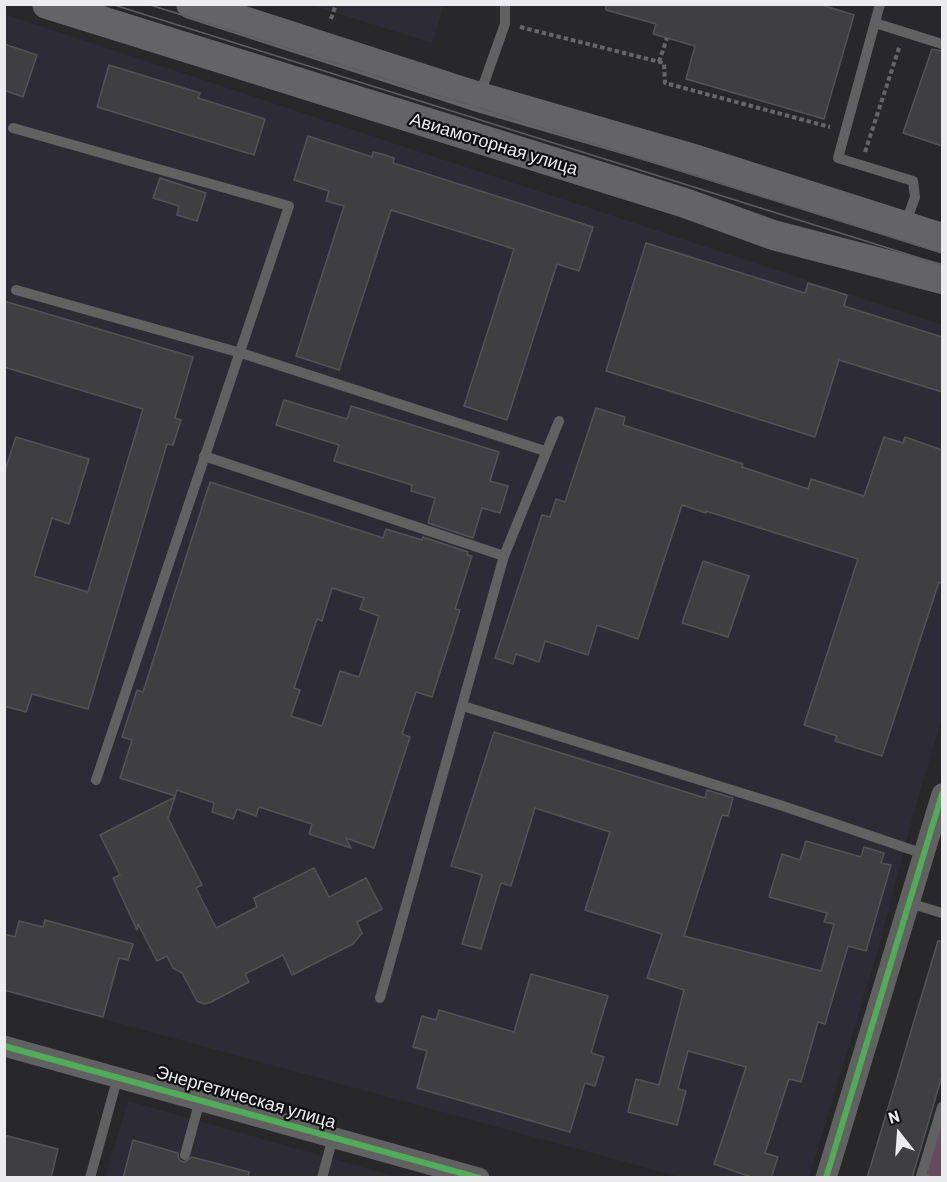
<!DOCTYPE html>
<meta charset="utf-8">
<style>
body{margin:0}
#map{position:relative;width:947px;height:1182px;overflow:hidden;background:#28282b;font-family:Barlow,sans-serif}
canvas{display:block}
.frame{position:absolute;inset:0;border:6px solid #ececef;pointer-events:none}
.north{position:absolute;left:869px;top:1104px;width:60px;height:60px;-webkit-text-stroke:4px #101012;paint-order:stroke;rotate:343deg;font-size:16px;font-weight:700;line-height:24px;text-align:center;color:#ececef}
.north::after{content:'';display:block;margin:auto;width:21px;height:27px;background:#ececef;clip-path:polygon(50% 0,100% 100%,50% 72%,0 100%)}
</style>
<div id="map">
<canvas width="947" height="1182"></canvas>
<div class="frame"></div>
<div class="north">N</div>
</div>
<script>
const context = document.querySelector('canvas').getContext('2d');
context.lineJoin = 'round';
function fillPath(path, color) { context.fillStyle = color; context.fill(path, 'evenodd'); }
const poly = rows => new Path2D(rows.map(r => 'M' + r).join(''));
function stroke(path, color, width, dash) { context.strokeStyle = color; context.lineWidth = width; context.lineCap = dash ? 'butt' : 'round'; context.setLineDash(dash || []); context.stroke(path); }
function label(font, color, halo, rows, align = 'center') {
  context.font = font + ' Barlow,sans-serif'; context.lineWidth = 4.5; context.setLineDash([]); context.textBaseline = 'middle'; context.strokeStyle = halo; context.fillStyle = color; for (const [text, x, y, turn = 0] of rows) {
    context.save(); context.translate(x, y); context.rotate((+turn || 0) * Math.PI / 180); context.textAlign = isNaN(turn) ? turn : align; if (halo) context.strokeText(text, 0, 0); context.fillText(text, 0, 0); context.restore();
  }
}
fillPath(poly([
 [311,5,444,5,432,43],
 [4,14,942,325,942,717,913,816,877,953,809,1177,680,1177,5,992],
 [128,1101,397,1177,105,1178]
]), '#2d2c36');
fillPath(poly([
 [942,1096,942,1177,929,1177,927,1173]
]), '#654b5b');
const building = poly([
 [606,4,819,4,854,15,824,119,686,79,695,46,653,34,656,24,606,10,606,4],
 [4,44,37,55,23,97,4,90,4,44],
 [932,49,942,51,942,146,903,133,932,49],
 [109,65,200,93,198,98,265,119,254,155,97,107,109,65],
 [308,136,372,157,373,152,382,154,394,158,393,163,593,227,579,271,557,264,507,420,464,406,514,249,391,210,339,370,296,356,344,206,326,201,329,191,294,180,308,136],
 [160,178,206,193,197,221,177,215,179,206,153,198,160,178],
 [646,243,805,293,808,283,847,295,844,306,942,337,942,392,839,360,815,437,606,371,646,243],
 [4,301,193,357,175,418,181,420,173,445,167,444,88,709,32,694,26,712,4,706,4,473,16,437,89,459,69,524,52,518,34,576,88,592,143,409,4,367,4,301],
 [284,400,347,419,351,406,499,452,490,481,508,486,500,513,482,508,473,538,428,523,435,498,411,491,412,485,334,461,339,445,276,425,284,400],
 [596,408,625,417,623,425,743,464,742,467,808,489,811,479,864,496,884,437,903,443,905,437,942,450,942,584,939,582,882,756,835,741,837,736,804,725,858,559,706,511,706,513,682,505,638,639,597,625,588,655,545,641,539,662,516,654,513,664,495,658,542,515,550,517,556,499,565,502,596,408],
 [210,482,383,538,386,529,422,540,423,537,468,552,467,555,472,556,455,609,460,610,432,697,416,692,402,734,410,737,374,848,346,838,351,848,309,834,312,824,259,807,256,816,237,809,233,819,212,812,214,803,177,790,175,796,120,778,132,740,122,737,137,690,143,692,210,482],
 [332,588,364,598,360,609,379,616,359,677,340,671,322,726,291,716,300,690,294,688,317,619,322,621,332,588],
 [703,561,749,576,728,637,682,623,703,561],
 [494,732,705,798,707,790,733,798,728,816,722,815,684,936,821,971,834,924,824,922,827,913,769,897,782,854,800,860,806,841,861,857,864,847,884,853,881,863,891,865,866,951,848,946,825,1024,818,1022,801,1082,789,1079,765,1153,778,1157,771,1178,754,1178,714,1164,746,1067,688,1051,678,1089,686,1091,677,1125,628,1112,636,1079,659,1085,684,990,647,978,662,934,585,910,610,832,535,808,511,886,501,883,481,949,462,944,482,875,451,866,494,732],
 [175,797,168,818,202,885,196,888,216,928,257,907,254,898,314,868,329,897,366,878,382,909,357,922,362,933,353,944,292,975,283,955,245,974,249,982,211,1002,204,1004,197,1001,182,973,173,968,167,956,157,961,138,924,137,930,113,878,120,875,100,835,175,797],
 [45,920,133,944,128,960,119,958,103,1017,4,990,4,934,15,937,19,921,43,927,45,920],
 [938,941,942,941,942,1076,912,1178,867,1178,938,941],
 [531,974,608,996,591,1053,604,1057,595,1086,585,1083,570,1132,417,1088,427,1051,413,1047,422,1016,436,1020,439,1010,514,1032,531,974],
 [4,1135,58,1149,51,1178,4,1178,4,1135],
 [133,1140,178,1153,179,1160,184,1162,192,1157,249,1172,248,1178,123,1178,133,1140]
]);
fillPath(building, '#3f3f42');
stroke(building, '#525355', 1.5);
stroke(poly([
 [331,19,336,4],
 [520,27,664,63,665,83,830,127],
 [659,62,667,38],
 [865,152,900,45]
]), '#666667', 4, [4.5, 3]);
stroke(poly([
 [880,4,838,158,913,181,915,197,905,225],
 [875,23,942,44],
 [479,97,505,24,505,4],
 [13,128,289,206,96,780],
 [16,290,241,353,545,451],
 [204,456,504,556],
 [463,706,783,806,924,854],
 [909,903,942,913],
 [380,998,504,556,559,421],
 [185,1155,200,1100],
 [90,1178,118,1076],
 [322,1178,333,1137],
 [925,1178,921,1176,942,1107]
]), '#626162', 10);
stroke(poly([
 [4,1046,479,1178],
 [826,1178,942,794]
]), '#626162', 21);
stroke(poly([
 [47,4,685,203,773,235,942,279],
 [191,4,479,97,697,160,942,238]
]), '#646466', 30);
stroke(poly([
 [111,4,942,265],
 [147,4,942,253]
]), '#5e5e60', 1.5);
stroke(poly([
 [4,1046,479,1178],
 [826,1178,942,794]
]), '#51ab58', 6);
label('18px', '#ececef', '#101012', [
 ["Авиамоторная улица",494,144,17],
 ["Энергетическая улица",246,1097,16]
]);
</script>
